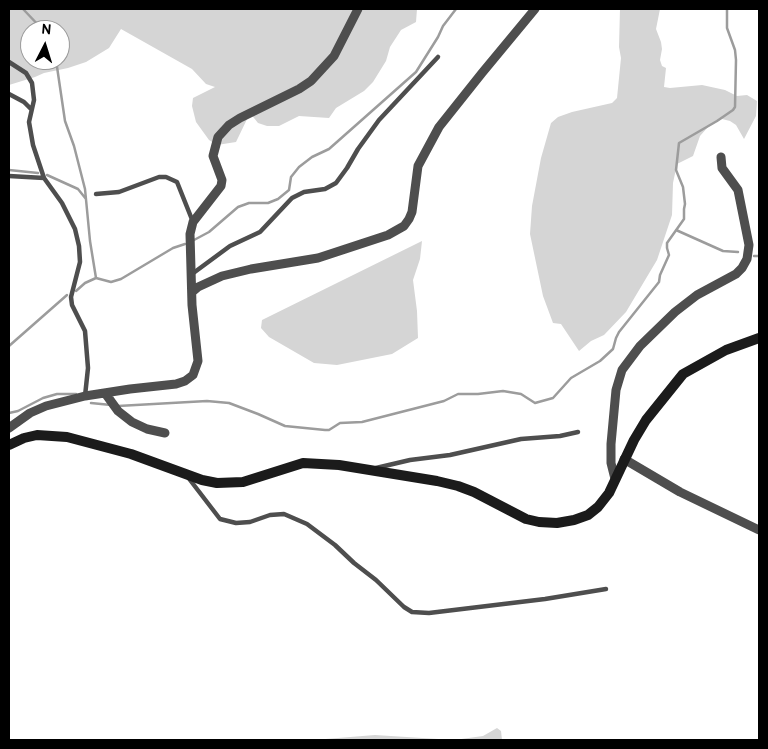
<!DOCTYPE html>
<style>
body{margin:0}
#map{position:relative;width:768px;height:749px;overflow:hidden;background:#fff;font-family:Overpass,sans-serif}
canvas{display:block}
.frame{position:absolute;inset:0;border:10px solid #000;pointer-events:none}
.north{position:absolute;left:20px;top:20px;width:50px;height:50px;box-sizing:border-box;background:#fff;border:1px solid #999;border-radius:50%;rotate:5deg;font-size:14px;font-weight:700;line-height:20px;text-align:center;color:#000}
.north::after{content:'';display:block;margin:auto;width:18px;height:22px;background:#000;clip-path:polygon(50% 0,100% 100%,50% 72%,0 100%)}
</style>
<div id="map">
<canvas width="768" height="749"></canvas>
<div class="frame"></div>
<div class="north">N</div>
</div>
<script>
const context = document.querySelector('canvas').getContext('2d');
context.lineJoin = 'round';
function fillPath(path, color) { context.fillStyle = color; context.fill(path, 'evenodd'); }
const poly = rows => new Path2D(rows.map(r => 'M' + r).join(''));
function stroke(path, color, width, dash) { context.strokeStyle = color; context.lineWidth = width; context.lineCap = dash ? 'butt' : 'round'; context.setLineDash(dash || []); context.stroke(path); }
fillPath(poly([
 [9,9,417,9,416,22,401,30,390,47,386,61,373,82,364,91,336,108,329,118,299,116,279,126,267,126,258,123,250,113,236,142,217,145,209,140,196,122,192,106,193,98,215,87,206,84,192,69,121,29,109,48,86,62,68,68,44,73,35,77,9,85],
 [30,30,60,30,60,60,30,60],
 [620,9,660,9,656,29,661,42,662,49,660,60,662,66,666,68,664,87,670,88,702,85,725,90,737,96,747,95,757,101,756,116,744,139,736,125,730,121,722,119,716,122,708,127,700,136,693,156,677,164,673,183,672,215,657,260,626,312,604,335,591,341,579,351,561,324,553,323,543,296,530,234,532,206,541,158,551,123,558,117,572,112,612,103,617,98,621,58,619,47],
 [422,241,420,259,413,280,417,311,418,338,392,354,337,365,314,363,269,337,261,328,262,320],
 [497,728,501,731,502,740,313,740,375,735,454,740,483,736]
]), '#d5d5d5');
stroke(poly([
 [23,9,43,30],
 [56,60,65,121,74,146,85,189,90,241,96,278],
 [9,170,38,173],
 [47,175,78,189,86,199],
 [676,230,723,251,738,252],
 [194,240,209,232,238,207,249,203,268,203,278,199,289,190,291,177,299,167,312,157,329,149,416,72,438,37,443,26,456,9],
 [754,256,759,256],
 [76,291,85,283,96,278,111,282,121,279,173,248,185,244],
 [9,346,67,295],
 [91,403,111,405],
 [118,406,207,401,229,403,258,414,285,426,325,430,329,430,340,423,362,422,444,401,458,394,478,394,503,391,521,394,535,403,553,398,571,378,600,361,613,349,616,338,619,332,659,282,660,275,669,255,667,248,667,243,684,219,684,209,685,204,683,187,676,170,679,143,717,121,733,110,735,107,736,60,735,50,727,28,727,9],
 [9,413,18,411,43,398,57,394,76,394]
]), '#9c9c9c', 2.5);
stroke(poly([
 [9,62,26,73,32,83,34,100,29,122,33,145,44,178,62,203,75,229,79,246,80,262,71,297,72,305,85,331,88,368,85,396],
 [9,94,24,102,31,109],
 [9,176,44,178],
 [96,194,119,192,159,177,166,177,177,182,193,222],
 [192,274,230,246,260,232,292,198,304,192,325,189,336,183,347,168,358,149,379,120,438,57],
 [376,468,410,460,450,455,521,439,560,436,578,432],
 [187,476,220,519,236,523,250,522,270,515,284,514,307,524,335,545,354,563,376,580,404,607,412,612,429,613,545,599,606,589]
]), '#4e4e4e', 4.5);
stroke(poly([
 [192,292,198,287,222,276,251,269,318,258,388,235,404,226,409,219,412,212,418,166,439,127,482,73,535,9],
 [105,393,118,411,132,422,147,429,165,433],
 [9,428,30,413,46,406,85,396,130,389,176,384,185,381,193,375,198,361,192,305,190,234,193,222,221,186,222,180,213,156,218,137,229,125,240,118,299,89,311,81,334,56,358,9],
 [624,459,680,492,759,530],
 [615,479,611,463,611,444,616,390,622,370,640,346,675,312,697,295,736,274,742,268,747,259,749,245,738,190,722,168,721,157]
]), '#4e4e4e', 9);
stroke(poly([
 [9,445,24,438,37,435,67,437,131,454,202,480,217,483,243,482,303,463,339,465,437,481,458,486,474,492,526,519,539,522,557,523,574,520,588,515,598,507,609,493,634,440,646,420,683,374,726,350,759,338]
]), '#1b1b1b', 10);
</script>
